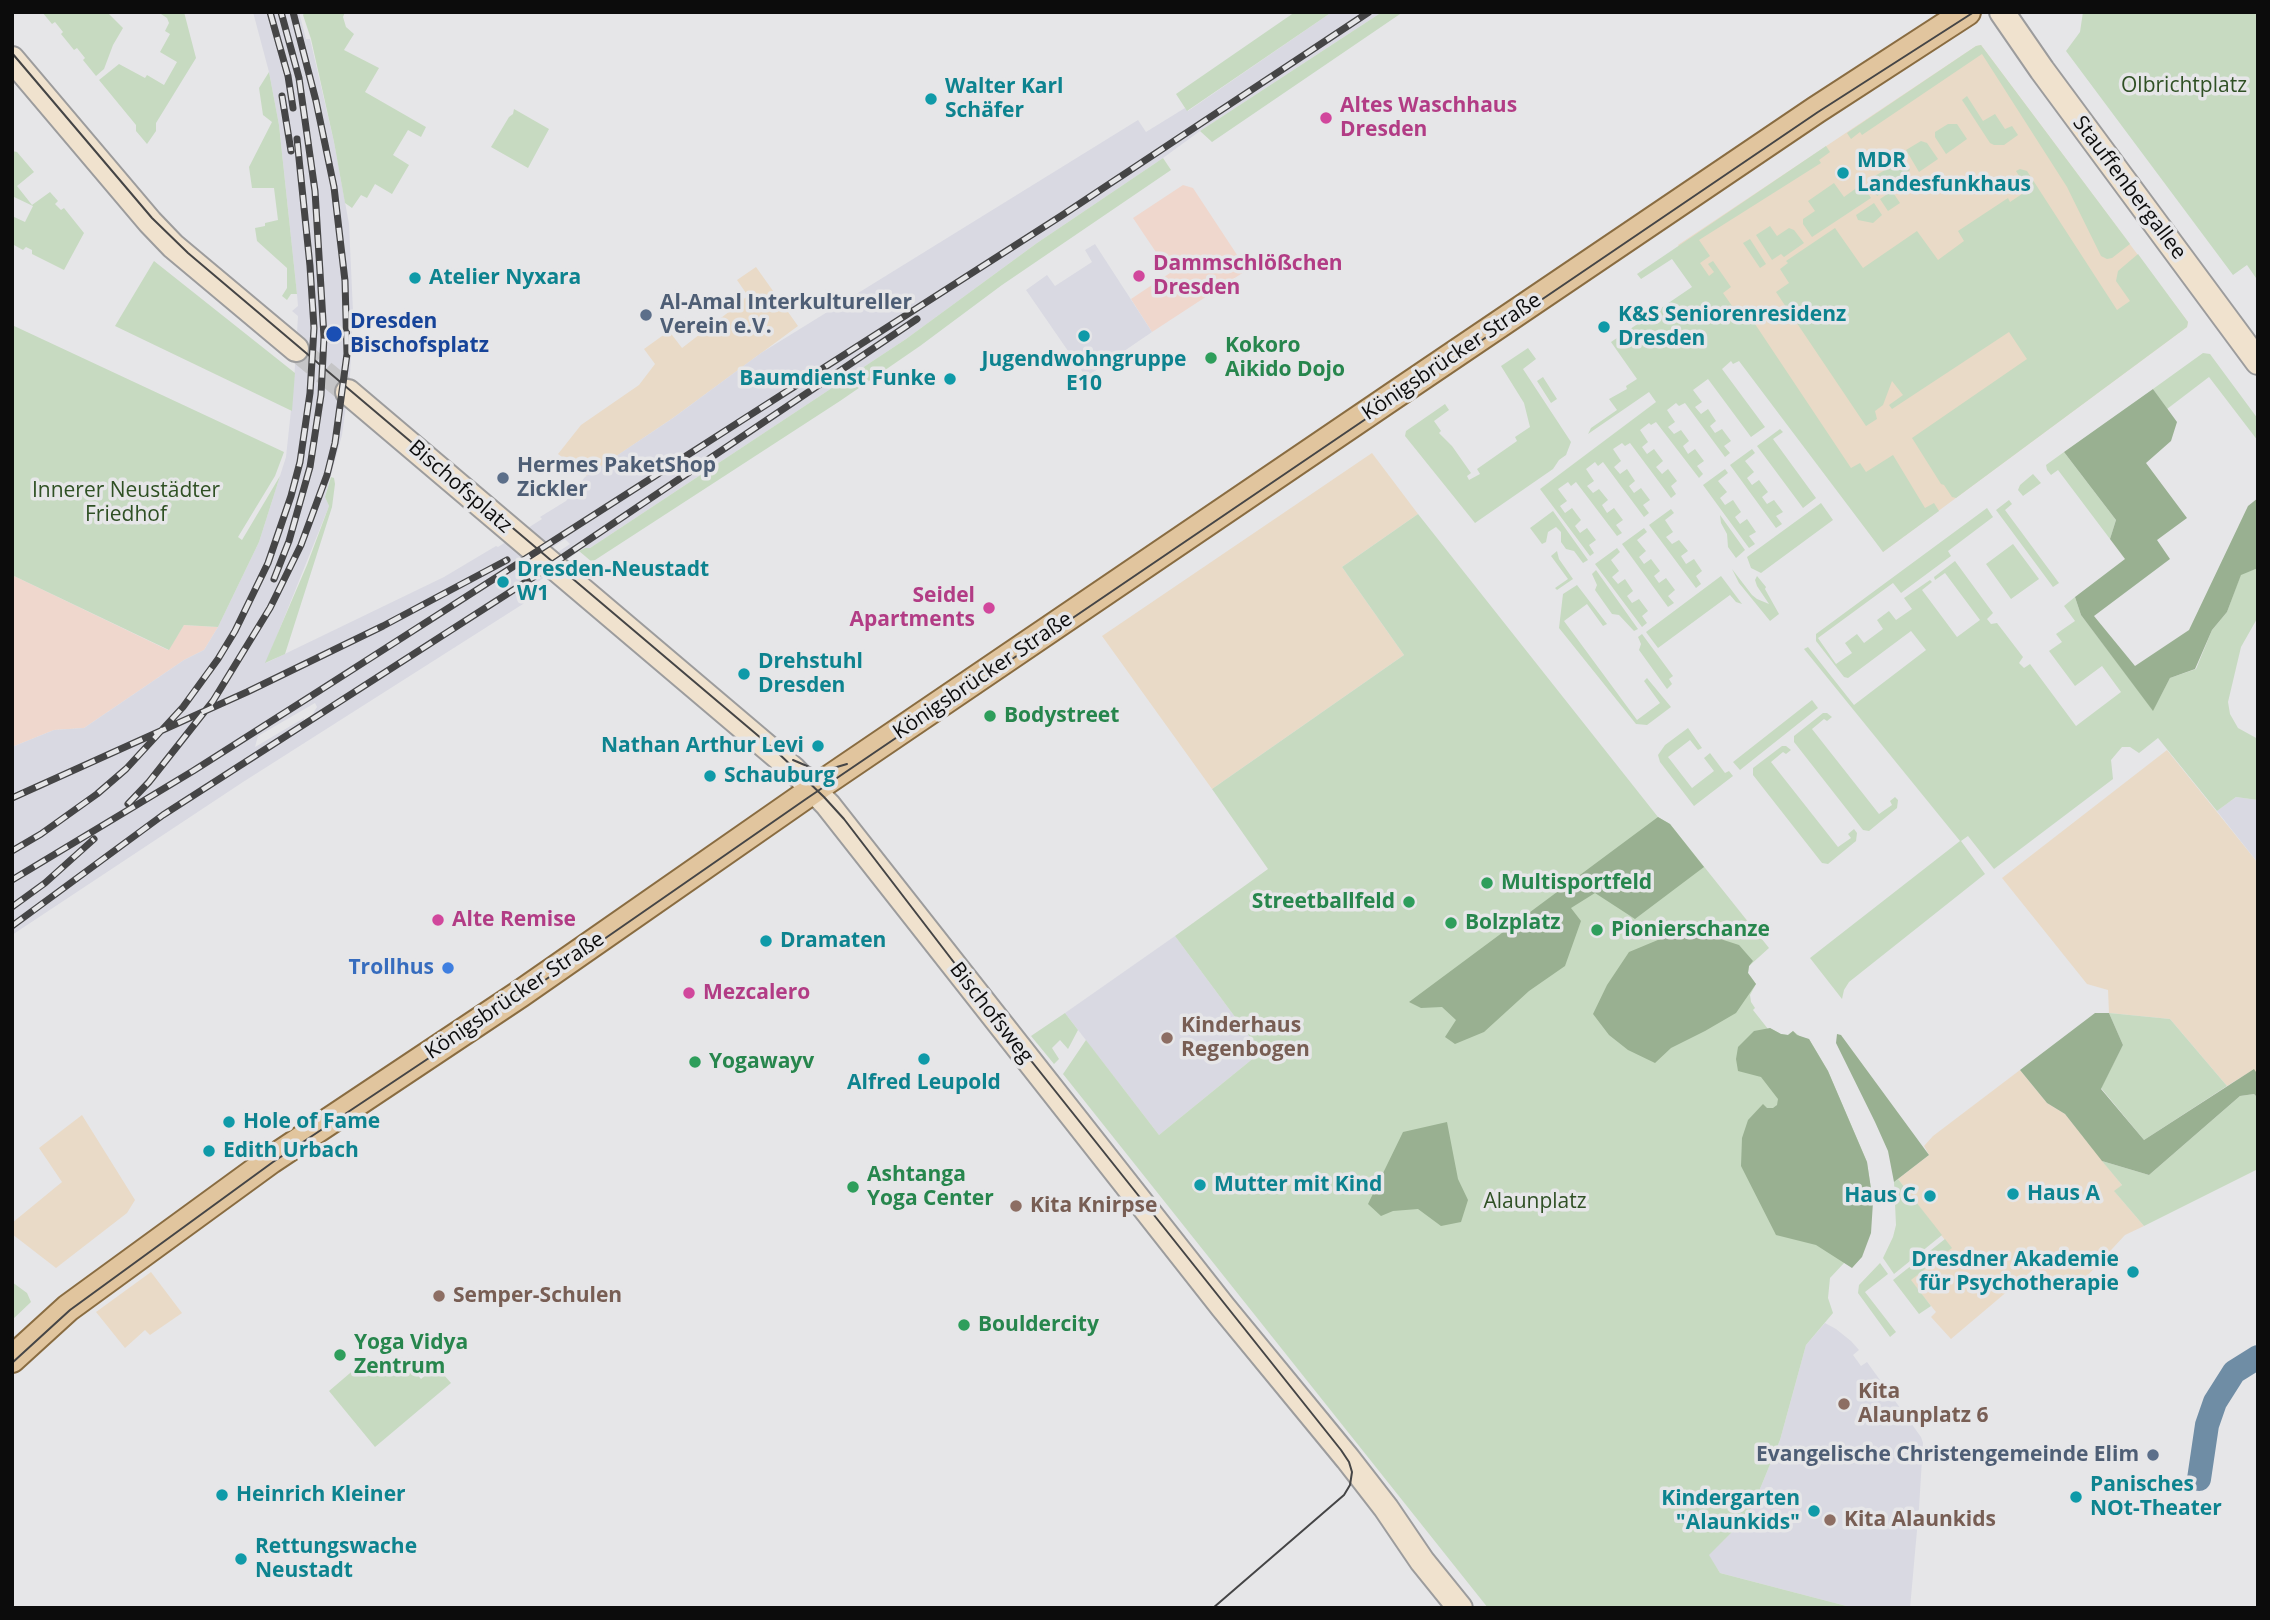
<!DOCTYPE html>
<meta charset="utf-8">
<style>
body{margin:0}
#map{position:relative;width:2270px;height:1620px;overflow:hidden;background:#e6e6e8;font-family:"Open Sans",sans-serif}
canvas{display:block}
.frame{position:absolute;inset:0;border:14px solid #0c0c0c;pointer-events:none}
</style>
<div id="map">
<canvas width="2270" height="1620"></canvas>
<div class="frame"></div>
</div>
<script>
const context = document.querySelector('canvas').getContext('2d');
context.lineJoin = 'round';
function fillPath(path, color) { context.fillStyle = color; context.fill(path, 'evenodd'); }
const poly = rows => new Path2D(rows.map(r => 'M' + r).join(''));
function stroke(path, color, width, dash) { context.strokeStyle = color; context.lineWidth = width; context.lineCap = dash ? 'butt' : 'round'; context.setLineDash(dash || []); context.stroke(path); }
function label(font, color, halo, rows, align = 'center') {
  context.font = font + ' "Open Sans",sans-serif'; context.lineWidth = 7; context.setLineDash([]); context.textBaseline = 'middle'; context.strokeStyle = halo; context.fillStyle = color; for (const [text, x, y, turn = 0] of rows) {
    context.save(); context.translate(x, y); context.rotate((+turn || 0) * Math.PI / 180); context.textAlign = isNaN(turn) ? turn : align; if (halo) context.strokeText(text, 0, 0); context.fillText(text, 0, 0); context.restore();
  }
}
fillPath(poly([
 [1981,45,2188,322,2187,327,1883,552,1678,245,1976,46],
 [756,267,798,326,673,418,587,476,558,454,581,425,639,385,655,364,644,349,669,331,682,348,730,311,729,309,748,296,737,280],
 [1372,453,1418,514,1342,567,1404,655,1212,789,1102,636],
 [2167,750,2258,863,2258,1075,2253,1070,2227,1086,2170,1019,2109,1013,2108,990,2087,984,2002,878],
 [2020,1070,2047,1103,2065,1114,2122,1185,2115,1192,2144,1226,2125,1235,2075,1289,2035,1268,1951,1339,1931,1317,1936,1312,1910,1280,1951,1248,1898,1179,1929,1155,1924,1146,1933,1136],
 [82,1115,135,1200,127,1213,56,1268,12,1234,12,1223,62,1182,39,1148],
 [151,1272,182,1313,150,1335,145,1330,125,1348,96,1312]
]), '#e9dac7');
fillPath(poly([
 [1183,185,1193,188,1247,270,1152,332,1131,299,1170,273,1133,218],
 [12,575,168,650,184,625,218,627,204,650,184,660,84,728,54,730,12,747]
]), '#efd7cd');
fillPath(poly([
 [253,12,299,12,306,39,310,39,334,142,349,224,353,312,350,376,342,435,325,497,329,506,266,663,444,577,496,546,498,547,542,519,540,517,566,501,585,477,673,418,761,353,1138,120,1146,132,1185,108,1188,111,1332,12,1382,12,1200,131,1163,158,1037,243,906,339,590,548,585,548,579,551,538,582,545,590,243,782,12,935,12,747,54,730,84,728,184,660,204,650,218,627,259,542,286,457,294,382,298,316,292,311,298,306,297,294,279,125,269,72],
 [565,539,570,544,527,573,522,569],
 [315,703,317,707,302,730,304,718,255,747,258,736],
 [1095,244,1152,332,1086,377,1026,290,1047,275,1055,286,1092,262,1085,250],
 [2236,797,2258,800,2258,863,2217,811],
 [1175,936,1261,1052,1159,1135,1065,1013],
 [1825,1323,1836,1329,1851,1341,1859,1350,1853,1355,1861,1366,1867,1362,1921,1437,1923,1443,1919,1508,1910,1608,1854,1608,1720,1573,1708,1555,1732,1532,1753,1506,1780,1440,1806,1345]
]), '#d9d9e2');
fillPath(poly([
 [42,12,107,12,123,28,113,45,104,69,96,76,83,60,85,58,77,48,74,50,61,34,63,32,55,22,52,24],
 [158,12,184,12,196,58,156,123,156,131,147,144,136,131,136,125,99,80,119,64,145,78,147,75,164,85,177,62,160,52,170,34,165,31,169,23,167,18],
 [305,12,345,12,343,17,346,27,354,34,344,50,379,68,365,92,426,127,421,137,408,130,393,155,409,165,392,194,375,184,367,198,361,195,352,208,345,203,334,142,311,39,303,15],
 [1295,12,1332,12,1187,111,1176,94],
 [1382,12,1403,12,1212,142,1200,131],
 [2083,12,2258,12,2258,276,2256,278,2247,265,2233,275,2066,51,2080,32],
 [1981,45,2130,244,2112,258,2107,259,2101,256,2067,187,1982,54,1862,135,1860,132,1851,139,1847,133,1976,46],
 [269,72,279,125,297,294,291,294,287,300,282,296,287,288,287,268,257,241,255,228,265,226,265,223,278,220,274,188,252,188,249,167,272,122,263,115,259,88],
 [1967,96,1983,121,1995,114,2005,129,2012,126,2018,135,2004,145,1994,145,1990,143,1962,100],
 [514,109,549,129,528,168,491,147,509,117,513,114],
 [1948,124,1957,124,1967,139,1946,154,1935,137,1935,132],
 [1921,141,1927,143,1938,159,1919,172,1906,150],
 [1826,146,1830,152,1819,160,1821,163,1699,240,1710,256,1700,263,1709,276,1714,272,1708,264,1713,261,1731,287,1723,293,1739,316,1747,312,1851,468,1860,463,1866,472,1893,455,1925,508,1934,503,1939,511,1883,552,1739,361,1733,364,1731,361,1722,369,1765,427,1751,437,1708,379,1693,390,1702,402,1695,407,1701,414,1708,409,1716,421,1710,426,1715,433,1722,429,1731,441,1724,446,1730,453,1725,457,1685,403,1679,406,1676,403,1667,410,1675,422,1668,427,1674,434,1681,430,1689,441,1683,446,1688,454,1695,449,1704,461,1697,466,1703,474,1699,478,1656,422,1651,425,1649,423,1640,430,1648,442,1642,447,1647,454,1654,449,1663,461,1656,467,1662,474,1668,469,1677,481,1671,486,1676,494,1671,498,1630,443,1625,446,1622,443,1613,449,1621,461,1614,467,1620,474,1627,469,1635,481,1629,486,1634,493,1641,488,1650,500,1643,505,1649,513,1644,517,1603,462,1598,466,1595,462,1586,469,1594,481,1587,486,1593,493,1599,489,1608,500,1602,505,1607,513,1614,508,1623,520,1616,525,1622,533,1617,536,1576,482,1571,486,1568,482,1558,489,1567,501,1560,506,1565,513,1572,508,1581,520,1575,526,1580,533,1587,528,1596,540,1589,545,1594,553,1590,556,1540,489,1656,402,1649,392,1588,434,1591,428,1617,410,1609,399,1627,389,1626,386,1637,379,1611,342,1692,287,1672,259,1641,279,1637,274],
 [12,151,17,152,34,172,17,186,32,205,50,192,58,201,55,204,61,210,64,208,84,233,64,270,32,254,32,250,26,247,23,250,14,245,12,246,12,216,25,222,33,206,12,196],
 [1900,154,1910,170,1889,185,1890,187,1877,196,1868,180,1885,170,1883,166],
 [1163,158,1171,170,1002,285,920,346,840,401,592,562,579,551,585,548,590,548,906,339,1037,243],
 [2020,169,2027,171,2117,310,2130,301,2116,281,2118,271,2138,254,2188,322,2187,327,1956,498,1952,497,1944,485,1941,484,1912,438,2027,359,2009,332,1892,409,1889,405,1903,395,1892,381,1883,405,1875,411,1877,419,1866,426,1776,292,1789,283,1780,269,1788,263,1786,261,1835,228,1863,268,1917,231,1938,260,1964,241,1958,231,2008,198,2010,202,2028,190,2016,171],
 [1834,183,1844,197,1862,184,1871,198,1812,237,1803,224,1803,219,1815,211,1808,201],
 [1892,191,1900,203,1888,211,1880,199],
 [1874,203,1882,215,1873,223,1858,220,1856,215],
 [1770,226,1777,236,1789,228,1794,230,1804,243,1784,257,1781,254,1772,260,1756,235],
 [1750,239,1766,264,1760,268,1743,243],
 [154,261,295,373,292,411,115,326],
 [12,325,284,452,275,476,238,537,242,540,280,476,259,542,218,627,184,625,169,650,12,575],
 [1528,348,1536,359,1523,369,1571,442,1566,455,1559,460,1553,469,1475,523,1405,436,1406,431,1445,404,1449,410,1434,421,1441,431,1439,433,1452,446,1471,473,1467,476,1469,480,1480,474,1477,469,1517,441,1515,437,1530,427,1524,403,1501,366],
 [2203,353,2210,354,2258,419,2258,441,2209,377,2167,409,2153,389],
 [1543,377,1557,399,1551,403,1537,381],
 [1780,429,1783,432,1773,439,1816,498,1803,508,1757,446],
 [1752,449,1755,453,1745,461,1754,472,1747,478,1752,485,1759,480,1768,492,1762,497,1767,504,1774,500,1783,512,1776,516,1782,524,1776,528,1730,465],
 [2064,452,2116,520,2110,539,2058,470,2051,475,2047,470,2046,465],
 [1725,469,1728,473,1718,481,1727,492,1720,498,1725,505,1733,500,1741,512,1735,517,1740,524,1747,519,1756,532,1749,536,1755,544,1749,548,1703,485],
 [2033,474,2041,483,2023,496,2018,490,2020,485],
 [331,477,334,478,335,484,332,507,285,654,265,663,307,565,329,506,325,497],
 [2009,500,2012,504,2005,510,2059,583,2053,587,1996,510],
 [1821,503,1833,520,1761,573,1751,568,1747,557],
 [1987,508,1993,517,1948,551,1951,556,1901,593,1893,583,1818,638,1836,664,1852,653,1845,643,1857,634,1864,643,1883,629,1877,620,1889,611,1896,620,1912,609,1904,598,1930,580,1932,582,1922,590,1957,637,1980,620,1945,573,1935,580,1934,577,1955,561,1993,613,1987,619,1991,624,1997,623,2023,657,2019,663,2024,668,2030,664,2076,726,2121,692,2102,666,2075,686,2049,651,2062,642,2056,634,2075,621,2064,606,2075,597,2081,615,2153,710,2170,678,2196,669,2212,630,2227,612,2241,574,2258,568,2258,617,2241,647,2228,702,2230,714,2238,728,2258,739,2258,800,2236,797,2217,811,2158,738,2139,753,2130,747,2122,747,2111,760,2113,779,1994,869,1968,836,1961,841,1985,874,1849,982,1844,990,1842,999,1810,958,1960,841,1804,649,1808,647,1854,705,1926,650,1911,631,1848,678,1844,677,1816,641,1816,634],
 [1671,509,1674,513,1665,520,1673,532,1666,537,1672,544,1679,540,1688,551,1681,556,1686,564,1694,559,1702,571,1696,576,1701,584,1696,588,1649,525],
 [1553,511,1588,560,1583,563,1574,551,1566,549,1561,542,1561,532,1556,527,1548,532,1546,542,1542,544,1530,528],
 [1418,514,1658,817,1670,824,1769,948,1749,966,1748,973,1756,984,1750,995,1751,1002,1755,1008,1753,1010,1768,1029,1770,1028,1781,1034,1788,1035,1793,1031,1802,1038,1809,1039,1828,1071,1867,1162,1873,1202,1860,1246,1830,1278,1828,1298,1833,1313,1806,1345,1780,1440,1753,1506,1732,1532,1709,1555,1720,1573,1854,1608,1488,1608,1063,1074,1086,1040,1159,1135,1261,1052,1175,936,1268,869,1212,789,1404,655,1342,567],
 [1720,515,1745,550,1736,558,1728,547,1727,534,1721,523],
 [1644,528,1647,532,1637,540,1646,551,1639,557,1644,564,1651,559,1660,571,1654,576,1659,583,1666,578,1675,590,1668,596,1674,603,1668,607,1622,544],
 [2013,544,2039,579,2011,599,1986,564],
 [1617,548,1620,552,1611,560,1619,571,1612,577,1618,584,1625,579,1633,591,1627,596,1632,603,1639,599,1648,611,1642,616,1647,623,1642,627,1595,564],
 [1557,551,1559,559,1573,579,1557,590,1555,588,1568,579,1551,556],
 [1732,569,1752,595,1757,599,1769,604,1757,586,1755,580,1757,576,1766,587,1765,589,1779,614,1770,621,1739,583],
 [1596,570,1638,629,1634,631,1619,615,1612,614,1595,590,1597,585,1592,574],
 [1721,576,1742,604,1736,602,1730,595,1658,648,1646,632],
 [1577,585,1607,624,1603,626,1587,604,1564,621,1637,720,1660,703,1644,681,1647,678,1671,707,1647,725,1636,724,1559,628,1563,594],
 [1642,634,1673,676,1669,679,1672,684,1667,689,1639,650,1641,644,1638,637],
 [1812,700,1818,708,1740,770,1733,762],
 [1823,713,1827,713,1832,717,1827,721,1824,719,1812,729,1879,814,1892,805,1890,801,1895,797,1898,800,1897,808,1869,831,1863,830,1794,742,1794,736],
 [1688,728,1702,748,1698,750,1690,740,1668,757,1692,788,1714,771,1704,758,1710,753,1725,773,1729,771,1733,776,1694,806,1660,762,1658,755,1665,745],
 [1782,746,1786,746,1791,750,1786,754,1783,752,1771,762,1838,847,1851,838,1848,834,1854,829,1857,833,1856,841,1828,864,1822,863,1753,775,1753,768],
 [1065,1013,1078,1030,1068,1049,1060,1040,1052,1048,1059,1059,1054,1064,1031,1036],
 [2109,1013,2170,1019,2227,1086,2144,1140,2101,1088,2123,1045],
 [2254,1094,2258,1098,2258,1169,2144,1226,2114,1191,2122,1185,2102,1161,2149,1175,2240,1096],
 [1898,1179,1942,1235,1894,1274,1883,1258,1893,1237,1896,1225,1894,1182],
 [1945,1239,1952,1248,1911,1280,1931,1306,1919,1314,1893,1280],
 [1880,1263,1888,1274,1865,1292,1896,1332,1890,1337,1858,1293,1859,1285],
 [12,1282,27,1293,31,1302,12,1320],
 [363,1362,375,1376,388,1366,393,1372,400,1372,409,1365,421,1379,436,1366,451,1383,375,1447,329,1391]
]), '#c7dac1');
fillPath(poly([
 [2153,389,2177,422,2171,441,2146,463,2187,518,2157,540,2170,559,2094,616,2135,666,2189,630,2248,506,2258,498,2258,568,2241,575,2227,612,2212,630,2195,669,2170,678,2153,711,2081,615,2075,597,2125,559,2110,539,2116,520,2064,452],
 [1658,817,1670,824,1704,867,1635,919,1595,893,1571,908,1581,921,1565,966,1529,991,1484,1032,1455,1044,1445,1037,1456,1020,1442,1007,1421,1008,1409,1002],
 [1705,934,1739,945,1753,961,1749,966,1748,973,1756,984,1736,1013,1705,1031,1671,1048,1655,1063,1628,1050,1609,1035,1593,1014,1607,985,1629,952,1665,937],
 [2095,1013,2109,1013,2123,1045,2101,1089,2144,1140,2254,1069,2258,1075,2258,1098,2254,1094,2240,1096,2149,1175,2102,1161,2065,1114,2047,1103,2020,1070],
 [1770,1028,1781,1034,1788,1035,1793,1031,1797,1035,1809,1039,1828,1071,1867,1162,1873,1202,1871,1233,1862,1257,1852,1268,1816,1245,1776,1235,1741,1166,1742,1138,1748,1120,1763,1104,1767,1108,1773,1108,1777,1105,1778,1099,1761,1077,1738,1071,1736,1059,1738,1047,1754,1031],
 [1837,1034,1841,1035,1929,1155,1894,1182,1888,1151,1875,1122,1836,1043],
 [1447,1122,1458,1179,1468,1200,1461,1222,1441,1226,1418,1209,1393,1211,1381,1216,1368,1204,1403,1132]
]), '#99b091');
stroke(poly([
 [2199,1479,2207,1425,2215,1402,2234,1372,2258,1357]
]), '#6f8da5', 24);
stroke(poly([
 [296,349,348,392]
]), '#c5c5c7', 24, [24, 12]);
const secondary = poly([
 [2002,12,2042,70,2258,362],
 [12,59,150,222,173,246,296,349],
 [348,392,794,770,828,805,1223,1307,1348,1459,1386,1508,1422,1561,1460,1608]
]);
const primary = poly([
 [12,1359,68,1308,271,1160,520,994,813,790,1399,392,1816,110,1967,12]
]);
stroke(secondary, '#9c9c9d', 28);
stroke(primary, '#896c41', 30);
stroke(secondary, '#f0e2ce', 24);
stroke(primary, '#e1c59e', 26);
stroke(poly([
 [12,53,152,218,188,253,775,750,824,797,844,819,982,999,1341,1450,1349,1462,1352,1472,1350,1485,1344,1495,1213,1608],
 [793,760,814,769,830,769,847,764],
 [12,1363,70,1310,273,1162,522,996,806,799,1818,112,1974,12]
]), '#454546', 2);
const rail = poly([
 [270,12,288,76,293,108],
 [282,96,291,151],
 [274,579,289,541,310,467,321,395,324,337,315,191,299,78,281,12],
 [12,798,247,692,383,626,507,560],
 [128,804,149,782,213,701,270,608,301,545,327,475,335,443,347,354,345,281,334,187,316,101,293,12],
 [12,851,41,834,97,794,126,769,183,707,218,659,235,631,268,563,291,496,300,462,310,393,314,328,310,266,297,139],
 [12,880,193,771,311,696,1061,216,1369,12],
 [12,907,45,883,94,839],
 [12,926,163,815,532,578,917,319]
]);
stroke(rail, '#454546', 7);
stroke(rail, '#e6e6e8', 4.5, [13]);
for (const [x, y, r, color] of [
 [931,99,7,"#0f9aa8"],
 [1326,118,7,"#d1479c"],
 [1843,173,7,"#0f9aa8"],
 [1139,276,7,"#d1479c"],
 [415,278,7,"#0f9aa8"],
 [646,315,7,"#5c6f8a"],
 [1604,327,7,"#0f9aa8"],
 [334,334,9,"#1a4fb4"],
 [1084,336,7,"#0f9aa8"],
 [1211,358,7,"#2e9e5b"],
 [950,379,7,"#0f9aa8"],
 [503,478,7,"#5c6f8a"],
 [503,582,7,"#0f9aa8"],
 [989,608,7,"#d1479c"],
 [744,674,7,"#0f9aa8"],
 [990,716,7,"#2e9e5b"],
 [818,746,7,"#0f9aa8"],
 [710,776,7,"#0f9aa8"],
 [1487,883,7,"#2e9e5b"],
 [1409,902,7,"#2e9e5b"],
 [438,920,7,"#d1479c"],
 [1451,923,7,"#2e9e5b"],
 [1597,930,7,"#2e9e5b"],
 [766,941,7,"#0f9aa8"],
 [448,968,7,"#3f7fe0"],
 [689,993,7,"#d1479c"],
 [1167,1038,7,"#8d6e63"],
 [924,1059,7,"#0f9aa8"],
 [695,1062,7,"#2e9e5b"],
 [229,1122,7,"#0f9aa8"],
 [209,1151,7,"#0f9aa8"],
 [1200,1185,7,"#0f9aa8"],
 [853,1187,7,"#2e9e5b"],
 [2013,1194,7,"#0f9aa8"],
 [1930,1196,7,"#0f9aa8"],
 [1016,1206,7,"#8d6e63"],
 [2133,1272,7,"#0f9aa8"],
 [439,1296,7,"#8d6e63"],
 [964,1325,7,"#2e9e5b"],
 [340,1355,7,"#2e9e5b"],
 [1844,1404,7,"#8d6e63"],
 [2153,1455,7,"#5c6f8a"],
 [222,1495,7,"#0f9aa8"],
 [2076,1497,7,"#0f9aa8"],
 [1814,1511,7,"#0f9aa8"],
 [1830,1520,7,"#8d6e63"],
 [241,1559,7,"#0f9aa8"]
]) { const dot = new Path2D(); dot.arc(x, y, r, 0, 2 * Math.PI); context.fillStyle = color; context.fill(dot); stroke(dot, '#e6e6e8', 2.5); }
label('21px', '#2f5024', '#e6e6e8', [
 ["Olbrichtplatz",2184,86],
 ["Innerer Neustädter",126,491],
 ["Friedhof",126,515],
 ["Alaunplatz",1535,1202]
]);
label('bold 21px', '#0d838f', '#e6e6e8', [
 ["Walter Karl",945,87],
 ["Schäfer",945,111],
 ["MDR",1857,161],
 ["Landesfunkhaus",1857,185],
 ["Atelier Nyxara",429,278],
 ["K&S Seniorenresidenz",1618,315],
 ["Dresden",1618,339],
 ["Jugendwohngruppe",1084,360,"center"],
 ["E10",1084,384,"center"],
 ["Baumdienst Funke",936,379,"right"],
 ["Dresden-Neustadt",517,570],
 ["W1",517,594],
 ["Drehstuhl",758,662],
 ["Dresden",758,686],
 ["Nathan Arthur Levi",804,746,"right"],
 ["Schauburg",724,776],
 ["Dramaten",780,941],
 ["Alfred Leupold",924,1083,"center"],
 ["Hole of Fame",243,1122],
 ["Edith Urbach",223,1151],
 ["Mutter mit Kind",1214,1185],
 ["Haus A",2027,1194],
 ["Haus C",1916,1196,"right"],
 ["Dresdner Akademie",2119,1260,"right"],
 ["für Psychotherapie",2119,1284,"right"],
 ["Panisches",2090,1485],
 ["NOt-Theater",2090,1509],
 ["Heinrich Kleiner",236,1495],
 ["Kindergarten",1800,1499,"right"],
 ["\"Alaunkids\"",1800,1523,"right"],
 ["Rettungswache",255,1547],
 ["Neustadt",255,1571]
], 'left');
label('bold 21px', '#b23c85', '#e6e6e8', [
 ["Altes Waschhaus",1340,106],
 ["Dresden",1340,130],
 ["Dammschlößchen",1153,264],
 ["Dresden",1153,288],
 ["Seidel",975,596,"right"],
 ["Apartments",975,620,"right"],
 ["Alte Remise",452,920],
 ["Mezcalero",703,993]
], 'left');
label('21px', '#0c0c0c', '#e6e6e8', [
 ["Stauffenbergallee",2129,188,53],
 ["Königsbrücker Straße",1452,357,-34],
 ["Bischofsplatz",460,487,41],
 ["Königsbrücker Straße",983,676,-34],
 ["Königsbrücker Straße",515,996,-34],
 ["Bischofsweg",991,1013,52]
]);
label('bold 21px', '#4e5e75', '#e6e6e8', [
 ["Al-Amal Interkultureller",660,303],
 ["Verein e.V.",660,327],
 ["Hermes PaketShop",517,466],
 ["Zickler",517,490],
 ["Evangelische Christengemeinde Elim",2139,1455,"right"]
], 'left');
label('bold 21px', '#164399', '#e6e6e8', [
 ["Dresden",350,322],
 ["Bischofsplatz",350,346]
], 'left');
label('bold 21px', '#27864d', '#e6e6e8', [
 ["Kokoro",1225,346],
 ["Aikido Dojo",1225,370],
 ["Bodystreet",1004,716],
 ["Multisportfeld",1501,883],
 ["Streetballfeld",1395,902,"right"],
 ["Bolzplatz",1465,923],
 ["Pionierschanze",1611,930],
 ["Yogawayv",709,1062],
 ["Ashtanga",867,1175],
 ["Yoga Center",867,1199],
 ["Bouldercity",978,1325],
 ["Yoga Vidya",354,1343],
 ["Zentrum",354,1367]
], 'left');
label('bold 21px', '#366cbe', '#e6e6e8', [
 ["Trollhus",434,968]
], 'right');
label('bold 21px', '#785e54', '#e6e6e8', [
 ["Kinderhaus",1181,1026],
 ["Regenbogen",1181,1050],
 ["Kita Knirpse",1030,1206],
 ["Semper-Schulen",453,1296],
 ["Kita",1858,1392],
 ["Alaunplatz 6",1858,1416],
 ["Kita Alaunkids",1844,1520]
], 'left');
</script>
